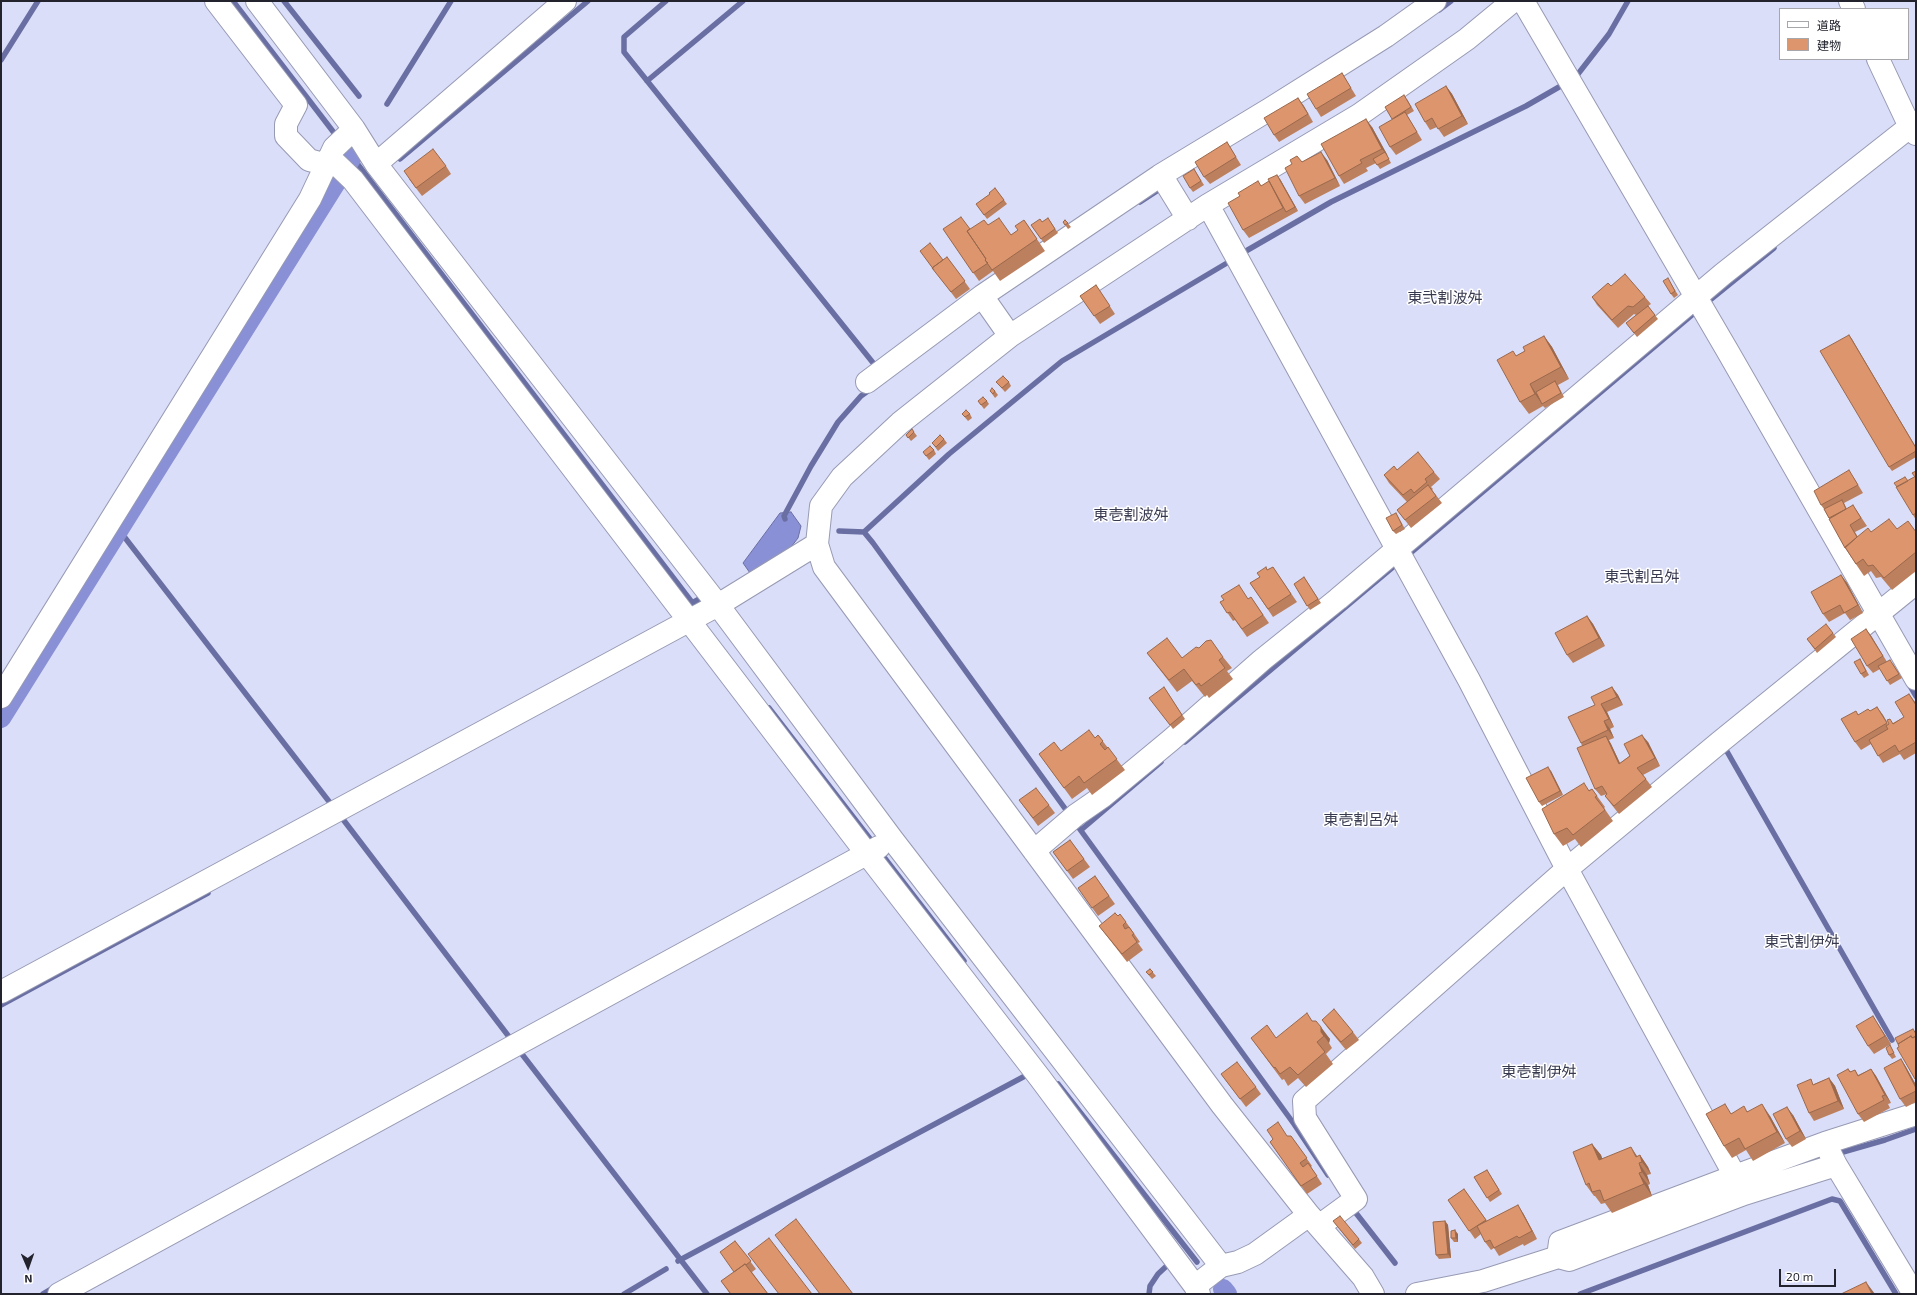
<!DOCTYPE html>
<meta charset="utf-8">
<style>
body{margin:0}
#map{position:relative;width:1917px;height:1295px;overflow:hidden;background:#dadef9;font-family:"Exo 2","Noto Sans JP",sans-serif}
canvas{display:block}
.frame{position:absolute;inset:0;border:2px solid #22232d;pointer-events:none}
.legend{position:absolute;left:1779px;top:8px;width:130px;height:52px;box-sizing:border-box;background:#fff;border:1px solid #a7a7ab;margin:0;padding:5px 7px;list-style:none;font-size:12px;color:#22232d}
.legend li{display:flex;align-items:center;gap:8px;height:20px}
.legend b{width:20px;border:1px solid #a7a7ab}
.north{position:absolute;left:8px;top:1247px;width:40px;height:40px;-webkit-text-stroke:3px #fff;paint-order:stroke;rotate:178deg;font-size:11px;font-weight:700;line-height:16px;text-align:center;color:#22232d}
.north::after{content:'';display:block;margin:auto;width:14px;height:18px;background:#22232d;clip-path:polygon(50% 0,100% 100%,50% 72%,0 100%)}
.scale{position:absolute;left:1779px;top:1269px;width:57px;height:18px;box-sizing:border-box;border:2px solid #22232d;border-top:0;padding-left:5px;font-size:12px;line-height:14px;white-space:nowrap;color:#22232d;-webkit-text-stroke:3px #fff;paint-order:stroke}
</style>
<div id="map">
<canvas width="1917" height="1295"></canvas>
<div class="frame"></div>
<ul class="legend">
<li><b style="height:5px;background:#fff"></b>道路</li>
<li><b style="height:11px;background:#dc956d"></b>建物</li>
</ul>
<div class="north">N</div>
<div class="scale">20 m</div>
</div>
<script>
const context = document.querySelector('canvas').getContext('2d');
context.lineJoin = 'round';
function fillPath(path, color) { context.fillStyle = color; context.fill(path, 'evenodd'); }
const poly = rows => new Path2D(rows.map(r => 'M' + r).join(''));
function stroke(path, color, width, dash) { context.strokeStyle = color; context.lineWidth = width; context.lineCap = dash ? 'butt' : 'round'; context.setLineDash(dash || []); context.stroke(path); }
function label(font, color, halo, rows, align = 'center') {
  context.font = font + ' "Exo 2","Noto Sans JP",sans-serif'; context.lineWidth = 3; context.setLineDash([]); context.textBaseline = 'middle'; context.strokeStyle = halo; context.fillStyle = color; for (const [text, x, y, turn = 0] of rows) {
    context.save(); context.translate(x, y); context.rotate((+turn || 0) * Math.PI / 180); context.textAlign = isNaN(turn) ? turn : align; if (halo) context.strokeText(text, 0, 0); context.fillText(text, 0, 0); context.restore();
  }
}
const water = poly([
 [791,512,801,526,798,538,791,547,750,573,743,563,780,513,791,512]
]);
fillPath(water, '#8990d5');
stroke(water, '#6a6fa3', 1);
stroke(poly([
 [233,1,338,138],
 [284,1,359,96],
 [666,1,624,37,624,52,878,369],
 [1439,10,1451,1],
 [1,60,38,1],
 [1573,78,1578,74,1609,34,1628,1],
 [647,81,743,1],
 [387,104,451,1],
 [343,145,691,601,697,612],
 [400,159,588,1],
 [1140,202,1163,187],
 [1239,255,1331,202,1526,106,1566,83],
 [1705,304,1774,248],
 [785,519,784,516,811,466,838,422,861,396,872,388],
 [119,530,331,804],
 [839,531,864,532,873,543,1069,814],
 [864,532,949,454,1062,361,1232,260],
 [1407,556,1698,310],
 [692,603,701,598],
 [1909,684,1916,696],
 [769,708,874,844],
 [1185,742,1398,563],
 [1725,748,1892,1040],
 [342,818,513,1042],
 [1079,828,1294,1124,1328,1175],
 [1081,830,1161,762],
 [880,852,964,961],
 [1,1005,208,893],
 [518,1049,707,1294],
 [1058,1084,1197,1262],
 [1836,1154,1885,1140,1916,1129],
 [1352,1208,1395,1263],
 [678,1261,1025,1076],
 [43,1294,55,1287],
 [624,1294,666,1269],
 [1149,1294,1150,1286,1158,1274,1172,1261],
 [1580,1294,1832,1199,1840,1201,1896,1294]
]), '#6a6fa3', 5.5);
stroke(poly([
 [1,718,352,157],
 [1223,1289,1227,1294]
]), '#8990d5', 20);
const minor = poly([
 [216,1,296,105,286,124,286,136,309,160,327,165],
 [257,1,354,129,376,164,718,605,892,839,1221,1266],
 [1523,1,1727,350,1916,679],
 [1850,1,1854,9],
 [1878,59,1910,127,1916,134],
 [330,158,353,180,864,850,1040,1078,1195,1286],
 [376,164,565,1],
 [1161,175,1188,219],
 [1208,205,1469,680,1567,869,1735,1176],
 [982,296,1010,336],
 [867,382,982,296,1161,175,1270,109,1386,36,1435,1],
 [817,544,824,567,1222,1105,1309,1215,1363,1277,1373,1294],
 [1,697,310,199,334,148,354,129],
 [1034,851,1076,815,1102,797,1171,740,1262,660,1338,599,1723,274,1916,122],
 [1,992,718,605,817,544,821,506,842,477,900,423,1010,336,1208,205,1359,115,1467,39,1513,1],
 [1830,1153,1836,1165,1914,1294],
 [1319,1226,1356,1199,1305,1118,1304,1101,1567,869,1720,742,1916,583],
 [1558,1257,1560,1242,1735,1176,1825,1143,1916,1114],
 [59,1294,879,847],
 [1199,1294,1195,1286,1221,1266,1238,1262,1255,1254,1309,1215],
 [1417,1294,1483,1281,1558,1257,1569,1260,1744,1194,1836,1165]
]);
stroke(minor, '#979ab3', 24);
stroke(minor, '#fff', 22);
fillPath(poly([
 [1342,73,1356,96,1321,117,1316,109],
 [1446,86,1452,94,1468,124,1444,137,1437,127,1430,130,1425,122],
 [1298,98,1313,122,1279,142,1274,135],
 [1407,99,1414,111,1407,115,1422,140,1396,155,1390,147,1393,119],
 [1372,127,1391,163,1380,169,1376,163,1366,168,1368,171,1344,184,1339,176],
 [1227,142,1241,165,1210,184,1204,177],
 [1327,160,1340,186,1305,204,1299,196,1302,162],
 [446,166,451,174,422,196,409,179],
 [1194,169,1204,185,1193,192,1190,188],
 [1280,179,1298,211,1249,238,1243,230,1240,196,1258,181,1261,186],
 [995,188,1007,204,987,219,976,204,990,194],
 [1048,218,1058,233,1044,243,1031,225,1042,222],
 [1024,220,1045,251,1000,281,993,271,979,281,943,229,970,229,988,225,1011,235,1018,230],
 [1065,220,1071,227,1068,229,1063,222],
 [920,251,943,260,947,257,970,289,956,299],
 [1670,282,1678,295,1674,298,1671,294],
 [1096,285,1115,314,1100,324,1080,296],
 [1611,286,1645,297,1651,304,1648,306,1658,319,1637,337,1626,323,1636,315,1634,314,1618,328,1597,305,1592,297],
 [1849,335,1916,447,1916,457,1892,471,1889,467],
 [1544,336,1552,347,1569,379,1558,385,1564,397,1545,408,1543,406,1529,414,1520,402,1516,356,1525,351],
 [996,382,1009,382,1011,386,1005,392],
 [990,391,995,391,998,395,995,398],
 [978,401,987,401,989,404,984,409],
 [962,414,970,414,972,418,968,421],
 [914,432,917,436,911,441,906,435],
 [944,439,947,443,938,451,932,443],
 [934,450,936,454,929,460,923,452],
 [1397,470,1434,472,1440,479,1431,487,1433,489,1432,490,1442,503,1411,528,1397,510,1407,502,1389,483,1384,475],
 [1916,471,1916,520,1913,515,1908,481,1915,477],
 [1854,478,1863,493,1844,503,1847,509,1853,505,1867,526,1855,532,1858,537,1871,532,1897,529,1916,532,1916,571,1892,590,1881,577,1876,578,1871,571,1864,576,1845,548,1824,509,1821,505],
 [1396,513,1405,529,1396,534,1393,531],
 [1273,567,1297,602,1273,617,1250,583,1260,577,1267,570],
 [1841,575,1847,583,1863,613,1850,620,1845,613,1829,622,1823,614],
 [1304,577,1321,603,1310,610,1294,584],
 [1251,597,1269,623,1247,637,1235,620,1233,621,1220,602,1248,599],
 [1587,616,1593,624,1605,646,1573,663,1567,655],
 [1866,629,1887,662,1893,664,1902,678,1890,685,1880,669,1873,673,1867,666],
 [1833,633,1836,637,1817,653,1807,639],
 [1147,653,1182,658,1223,657,1232,668,1227,671,1233,679,1209,698,1207,695,1205,697,1192,681,1177,692],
 [1860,659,1869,675,1864,678,1861,674],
 [1164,687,1185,719,1173,729,1152,701],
 [1612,687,1618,695,1623,705,1607,712,1614,727,1610,729,1614,738,1609,740,1611,744,1620,763,1648,742,1660,766,1643,775,1652,787,1619,814,1611,804,1605,796,1607,794,1601,796,1595,789,1582,746,1581,743,1595,705],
 [1909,694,1916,703,1916,753,1904,760,1900,754,1883,763,1871,744,1861,750,1855,742,1858,715,1870,711,1877,707,1888,725,1893,723,1904,717],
 [1098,735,1125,770,1092,795,1087,788,1072,799,1039,754,1061,751,1095,738],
 [1551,771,1563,795,1542,806,1539,802],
 [1592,789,1605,807,1604,808,1613,821,1581,847,1575,839,1563,846,1554,834,1589,790],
 [1019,800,1049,805,1055,813,1038,826],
 [1070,840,1090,867,1073,879,1053,852],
 [1095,876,1115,904,1098,916,1078,888],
 [1118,916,1126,922,1140,942,1138,943,1143,950,1127,962,1099,926],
 [1150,969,1156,976,1152,979,1146,972],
 [1322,1020,1353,1032,1359,1040,1346,1050,1327,1027],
 [1313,1021,1330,1039,1329,1043,1332,1048,1326,1054,1333,1064,1306,1087,1298,1078,1288,1086,1284,1079,1282,1080,1251,1038,1276,1038],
 [1878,1024,1891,1044,1874,1054,1868,1046],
 [1890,1045,1896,1057,1892,1059,1889,1055],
 [1901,1059,1906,1067,1916,1085,1916,1102,1906,1107,1900,1099],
 [1848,1069,1851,1072,1855,1070,1858,1075,1871,1069,1876,1076,1891,1103,1888,1104,1890,1108,1864,1122,1858,1114],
 [1221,1074,1256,1087,1261,1094,1246,1107],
 [1829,1078,1835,1086,1844,1109,1814,1121,1809,1113,1814,1084],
 [1748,1111,1770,1116,1785,1143,1753,1161,1746,1150,1732,1158,1724,1146,1732,1113],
 [1793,1115,1806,1139,1792,1147,1786,1139],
 [1288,1136,1291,1136,1312,1166,1311,1167,1322,1184,1307,1194,1270,1142,1273,1139],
 [1592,1144,1601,1155,1602,1159,1637,1157,1640,1155,1648,1167,1651,1174,1647,1175,1650,1184,1648,1185,1652,1196,1612,1213,1605,1203,1601,1204,1595,1196,1594,1196,1586,1185],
 [1487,1170,1502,1194,1490,1202,1474,1177],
 [1464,1189,1487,1221,1523,1213,1537,1239,1524,1246,1523,1244,1499,1256,1494,1248,1491,1250,1485,1242,1481,1234,1475,1239,1448,1200],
 [1333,1221,1359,1239,1362,1243,1355,1249],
 [1445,1221,1448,1225,1451,1258,1439,1259,1436,1255],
 [1458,1234,1458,1242,1454,1242,1451,1238],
 [735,1241,756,1269,752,1272,768,1294,730,1294,721,1281,734,1272]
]), '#bd805e');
fillPath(poly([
 [1446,86,1452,94,1468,124,1462,116],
 [1298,98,1304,106,1313,122],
 [1366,119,1372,127,1388,156,1382,149],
 [1321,152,1327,160,1340,186,1335,178],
 [1277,175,1280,179,1298,211,1295,207],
 [1849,335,1852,339,1916,448],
 [1544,336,1552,347,1569,379,1561,367],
 [1530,384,1538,396,1542,404,1535,394],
 [1841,575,1847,583,1863,613,1858,605],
 [1587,616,1593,624,1605,646,1599,638],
 [1866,629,1872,637,1888,664,1883,656],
 [1612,687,1618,695,1623,705,1617,697],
 [1601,704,1607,712,1614,727,1609,719],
 [1877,707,1883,715,1892,731],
 [1604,721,1610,729,1614,738,1608,730],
 [1642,735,1648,742,1660,766,1655,758],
 [1606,736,1611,744,1624,772,1619,764],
 [1548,767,1551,771,1563,795,1560,791],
 [1873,1016,1878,1024,1891,1044,1885,1036],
 [1321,1027,1330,1039,1329,1043,1321,1032],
 [1901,1059,1906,1067,1916,1085,1916,1088],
 [1871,1069,1876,1076,1891,1103,1885,1095],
 [1829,1078,1835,1086,1844,1109,1838,1101],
 [1762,1104,1770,1116,1785,1143,1777,1132],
 [1787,1107,1793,1115,1806,1139,1800,1131],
 [1592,1144,1601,1155,1607,1172,1599,1160],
 [1631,1147,1639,1159,1636,1157],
 [1640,1155,1648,1167,1651,1174,1642,1162],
 [1639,1163,1647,1175,1650,1184,1642,1172],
 [1639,1173,1648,1185,1652,1196,1644,1184],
 [1518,1205,1523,1213,1537,1239,1532,1231],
 [1445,1221,1448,1225,1451,1258,1448,1254],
 [1455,1230,1458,1234,1458,1242,1456,1238],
 [1866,1282,1875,1294,1872,1294]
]), '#9a684c');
const building = poly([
 [1342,73,1351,88,1316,109,1307,94,1342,73],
 [1446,86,1462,116,1438,129,1432,118,1425,122,1415,104,1446,86],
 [1404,95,1411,107,1392,119,1385,107,1404,95],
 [1298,98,1308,114,1274,135,1264,118,1298,98],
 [1405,112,1417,132,1390,147,1379,127,1405,112],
 [1366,119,1382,149,1360,160,1362,163,1339,176,1321,144,1366,119],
 [1227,142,1236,157,1204,177,1195,162,1227,142],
 [433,149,446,166,416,188,404,171,433,149],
 [1321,152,1335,178,1299,196,1285,168,1292,164,1290,160,1297,156,1302,162,1321,152],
 [1385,152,1389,159,1377,165,1373,159,1385,152],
 [1194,169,1201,181,1190,188,1183,176,1194,169],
 [1277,175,1295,207,1286,212,1268,179,1277,175],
 [1258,181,1261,186,1269,181,1283,208,1243,230,1228,203,1240,196,1238,193,1258,181],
 [995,188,1004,200,984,215,976,204,990,194,989,193,995,188],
 [961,217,970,229,967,231,986,259,985,260,988,263,973,273,943,229,961,217],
 [999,218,1011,235,1018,230,1015,226,1024,220,1037,239,992,270,985,260,986,259,967,231,984,220,988,225,999,218],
 [1048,218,1055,229,1041,239,1031,225,1040,219,1042,222,1048,218],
 [1065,220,1068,223,1065,225,1063,222,1065,220],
 [930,243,943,260,932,268,934,270,920,251,930,243],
 [947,257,965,281,951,292,932,268,947,257],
 [1625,274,1645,297,1633,307,1628,306,1612,320,1592,297,1608,283,1611,286,1625,274],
 [1668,278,1675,291,1671,294,1663,281,1668,278],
 [1096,285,1110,306,1094,316,1080,296,1096,285],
 [1648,306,1655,315,1634,333,1626,323,1648,306],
 [1849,335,1916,448,1916,451,1889,467,1820,351,1849,335],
 [1544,336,1561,367,1530,384,1535,394,1520,402,1497,360,1513,351,1516,356,1525,351,1523,347,1544,336],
 [1003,376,1009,382,1002,388,996,382,1003,376],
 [1555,381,1561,393,1542,404,1536,392,1555,381],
 [992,388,995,391,993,394,990,391,992,388],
 [983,397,987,401,981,405,978,401,983,397],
 [966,410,970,414,965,417,962,414,966,410],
 [912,429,914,432,908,438,906,435,912,429],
 [940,435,944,439,936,447,932,443,940,435],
 [930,446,934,450,926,456,923,452,930,446],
 [1418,452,1434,472,1425,479,1427,482,1414,493,1411,489,1403,495,1384,475,1394,466,1397,470,1418,452],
 [1849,470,1858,485,1821,505,1814,491,1849,470],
 [1916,471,1916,476,1915,477,1912,473,1916,471],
 [1916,476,1916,513,1913,515,1896,487,1916,476],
 [1905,477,1908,481,1897,487,1894,483,1905,477],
 [1428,485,1436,496,1405,520,1397,510,1428,485],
 [1842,500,1846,509,1829,518,1824,509,1842,500],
 [1853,505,1861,518,1850,525,1857,537,1845,548,1829,519,1853,505],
 [1396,513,1402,525,1393,531,1386,518,1396,513],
 [1889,519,1897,529,1908,521,1916,532,1916,552,1884,578,1873,565,1868,566,1863,559,1856,564,1845,547,1868,528,1871,532,1889,519],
 [1266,567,1267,570,1273,567,1291,594,1268,609,1250,583,1260,577,1257,573,1266,567],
 [1841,575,1858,605,1844,613,1840,605,1823,614,1811,592,1841,575],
 [1304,577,1318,599,1307,606,1294,584,1304,577],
 [1239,585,1248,599,1251,597,1263,615,1242,629,1230,612,1227,613,1220,602,1224,600,1221,596,1239,585],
 [1587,616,1599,638,1567,655,1555,633,1587,616],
 [1826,624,1833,633,1815,649,1807,639,1826,624],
 [1866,629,1883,656,1867,666,1851,639,1866,629],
 [1167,638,1182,658,1196,647,1199,648,1206,641,1211,640,1223,657,1219,660,1225,668,1201,686,1199,683,1196,685,1184,669,1169,680,1147,653,1167,638],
 [1860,659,1866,671,1861,674,1854,662,1860,659],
 [1890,660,1899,674,1887,681,1878,666,1890,660],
 [1164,687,1182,715,1170,725,1149,698,1164,687],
 [1612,687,1617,697,1601,704,1609,719,1604,721,1608,730,1581,743,1568,717,1595,705,1591,697,1612,687],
 [1909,694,1916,705,1916,742,1899,752,1895,745,1878,756,1869,740,1888,729,1886,726,1889,724,1887,720,1890,719,1893,724,1904,717,1895,702,1909,694],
 [1877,707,1887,723,1855,742,1841,719,1856,711,1858,715,1868,709,1870,711,1877,707],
 [1089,730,1095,738,1098,735,1103,741,1100,744,1105,750,1108,747,1117,759,1084,783,1079,776,1064,788,1039,754,1054,742,1061,751,1089,730],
 [1642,735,1655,758,1637,768,1646,779,1614,806,1605,796,1607,794,1602,786,1595,789,1577,748,1606,736,1619,764,1630,756,1624,744,1642,735],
 [1548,767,1560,791,1539,802,1526,778,1548,767],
 [1584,783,1589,791,1592,789,1597,796,1595,797,1605,810,1573,835,1567,828,1554,834,1542,809,1584,783],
 [1036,788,1049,805,1033,818,1019,800,1036,788],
 [1070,840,1084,859,1067,871,1053,852,1070,840],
 [1095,876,1109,896,1092,908,1078,888,1095,876],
 [1115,913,1118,916,1120,914,1126,922,1123,925,1125,929,1129,927,1134,934,1132,935,1137,942,1122,954,1099,926,1115,913],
 [1150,969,1153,972,1149,975,1146,972,1150,969],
 [1334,1009,1353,1032,1341,1042,1322,1020,1334,1009],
 [1307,1013,1312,1021,1316,1021,1321,1027,1321,1032,1324,1036,1317,1042,1325,1052,1298,1075,1290,1067,1280,1074,1275,1067,1274,1068,1251,1038,1267,1025,1276,1038,1307,1013],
 [1873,1016,1885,1036,1868,1046,1856,1026,1873,1016],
 [1913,1029,1916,1034,1916,1036,1913,1038,1911,1036,1898,1044,1895,1038,1913,1029],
 [1911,1036,1912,1038,1916,1036,1916,1078,1915,1079,1897,1048,1899,1047,1898,1044,1911,1036],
 [1890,1045,1894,1053,1889,1055,1886,1048,1890,1045],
 [1901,1059,1916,1088,1916,1091,1900,1099,1884,1068,1901,1059],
 [1237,1062,1256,1087,1240,1099,1221,1074,1237,1062],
 [1848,1069,1850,1072,1855,1070,1858,1076,1871,1069,1885,1095,1882,1096,1884,1100,1858,1114,1837,1075,1848,1069],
 [1829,1078,1838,1101,1809,1113,1797,1085,1811,1079,1813,1085,1829,1078],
 [1725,1104,1731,1114,1744,1106,1747,1112,1762,1104,1777,1132,1745,1149,1739,1138,1724,1146,1706,1114,1725,1104],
 [1787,1107,1800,1131,1786,1139,1773,1114,1787,1107],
 [1278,1122,1287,1136,1291,1136,1307,1158,1300,1163,1303,1167,1308,1163,1317,1176,1301,1186,1270,1142,1273,1139,1267,1130,1278,1122],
 [1592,1144,1599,1160,1631,1147,1636,1157,1640,1155,1642,1162,1639,1163,1642,1172,1639,1173,1644,1184,1604,1201,1600,1190,1592,1192,1589,1183,1586,1185,1573,1152,1592,1144],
 [1487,1170,1499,1190,1487,1198,1474,1177,1487,1170],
 [1464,1189,1486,1220,1469,1231,1448,1200,1464,1189],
 [1518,1205,1532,1231,1519,1238,1517,1236,1494,1248,1490,1240,1485,1242,1477,1226,1518,1205],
 [1340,1216,1359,1239,1353,1245,1333,1221,1340,1216],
 [796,1219,853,1294,820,1294,775,1235,796,1219],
 [1445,1221,1448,1254,1436,1255,1433,1222,1445,1221],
 [1455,1230,1456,1238,1451,1238,1451,1231,1455,1230],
 [769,1238,812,1294,779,1294,748,1254,769,1238],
 [735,1241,751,1261,746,1265,745,1264,734,1272,720,1252,735,1241],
 [745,1264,768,1294,731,1294,721,1281,745,1264],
 [1866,1282,1872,1294,1841,1294,1866,1282]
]);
fillPath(building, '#dc956d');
stroke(building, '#9a684c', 1);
label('15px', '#37394e', '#fff', [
 ["東弐割波舛",1445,298],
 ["東壱割波舛",1131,515],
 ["東弐割呂舛",1642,577],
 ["東壱割呂舛",1361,820],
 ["東弐割伊舛",1802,942],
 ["東壱割伊舛",1539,1072]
]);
</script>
